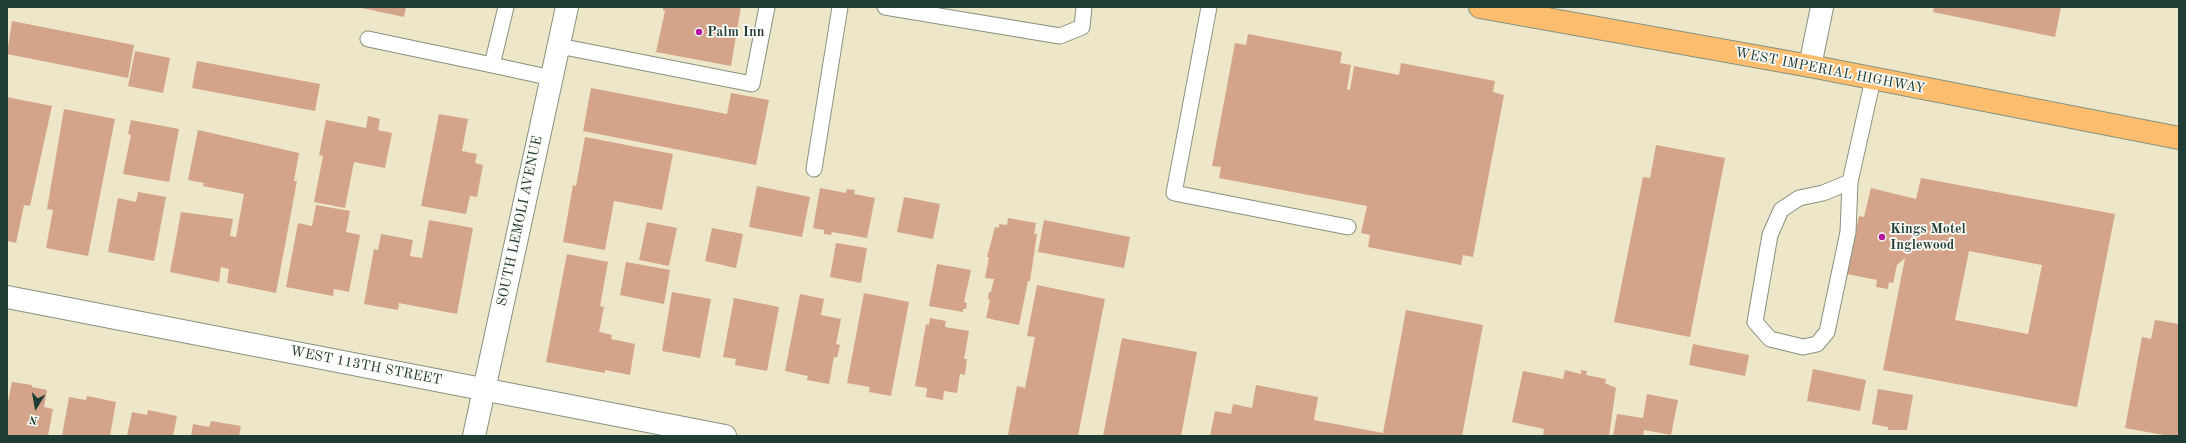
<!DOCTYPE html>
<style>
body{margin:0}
#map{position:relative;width:2186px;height:443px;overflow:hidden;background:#ede6c9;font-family:"Old Standard TT",serif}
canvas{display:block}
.frame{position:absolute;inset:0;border:8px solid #1f3d34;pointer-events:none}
.north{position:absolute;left:16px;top:387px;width:40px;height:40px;-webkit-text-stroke:3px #fdfcf7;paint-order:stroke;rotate:191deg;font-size:11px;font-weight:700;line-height:16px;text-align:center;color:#1f3d34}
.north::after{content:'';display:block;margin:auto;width:14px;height:18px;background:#1f3d34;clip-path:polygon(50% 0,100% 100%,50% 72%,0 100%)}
</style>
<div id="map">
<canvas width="2186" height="443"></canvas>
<div class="frame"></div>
<div class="north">N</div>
</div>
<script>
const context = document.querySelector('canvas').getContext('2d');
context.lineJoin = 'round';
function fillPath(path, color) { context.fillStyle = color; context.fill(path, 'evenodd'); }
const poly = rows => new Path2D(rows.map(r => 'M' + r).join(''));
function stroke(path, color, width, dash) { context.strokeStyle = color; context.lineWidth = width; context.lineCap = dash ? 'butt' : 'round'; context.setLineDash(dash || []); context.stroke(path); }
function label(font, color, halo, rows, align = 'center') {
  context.font = font + ' "Old Standard TT",serif'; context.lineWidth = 3.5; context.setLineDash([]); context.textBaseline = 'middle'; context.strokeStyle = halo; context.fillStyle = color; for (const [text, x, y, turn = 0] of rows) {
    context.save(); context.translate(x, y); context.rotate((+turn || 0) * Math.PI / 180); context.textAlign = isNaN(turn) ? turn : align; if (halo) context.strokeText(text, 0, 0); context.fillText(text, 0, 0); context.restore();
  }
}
fillPath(poly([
 [357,7,406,7,404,17],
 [663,7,741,7,731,66,656,52,665,11,663,10],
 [1934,7,2061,7,2055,37,1933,12],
 [12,21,134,45,128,78,7,54],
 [1248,34,1342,52,1340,63,1351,65,1347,89,1350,90,1354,66,1399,75,1401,63,1495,81,1493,92,1504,95,1473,257,1463,255,1461,265,1368,247,1370,235,1361,233,1367,206,1219,178,1221,167,1212,166,1235,43,1246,45],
 [135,51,170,58,163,93,128,86],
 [197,61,320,84,315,111,192,88],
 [591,88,727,114,731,93,769,100,756,165,583,131],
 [7,97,52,106,30,206,24,205,16,243,7,241],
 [64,109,115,119,88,256,46,248,53,210,47,209],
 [439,114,468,119,462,151,477,154,475,163,483,165,477,197,470,196,466,214,421,206],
 [368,116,380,119,378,130,392,133,385,168,354,162,345,208,314,202,323,156,319,155,326,120,366,128],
 [131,120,179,129,169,182,123,174,131,135,128,134],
 [198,130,299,153,294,181,297,181,276,293,227,283,229,269,221,267,219,282,170,272,181,212,233,219,230,236,236,237,244,194,203,186,204,183,188,180],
 [585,137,673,154,662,210,614,201,605,250,563,242,573,185,576,186],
 [1656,145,1725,158,1690,337,1614,322,1643,177,1650,178],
 [1921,178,2115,214,2077,407,1883,370,1905,258,1897,265,1893,283,1889,282,1888,289,1876,287,1877,280,1847,274,1859,216,1864,217,1871,188,1916,199],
 [1969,251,2042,265,2028,334,1955,320],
 [757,186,810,197,802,237,749,227],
 [820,188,846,193,847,189,855,190,854,194,875,198,867,238,832,232,831,235,824,234,824,230,813,228],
 [138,192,166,197,154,261,108,252,118,198,136,202],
 [904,197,940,204,933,239,897,232],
 [316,205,350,211,346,232,360,235,349,292,334,289,333,296,286,287,298,223,312,226],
 [1008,218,1036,223,1034,234,1037,234,1030,281,1028,281,1019,325,986,318,990,300,988,299,989,292,991,292,994,279,985,278,989,257,987,257,995,227,999,228,999,224,1007,225],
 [429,220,473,228,457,314,399,303,398,310,364,304,374,249,378,250,381,234,413,240,410,256,422,258],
 [1044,220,1130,237,1124,268,1038,252],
 [647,222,677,228,669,266,639,260],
 [712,228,743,234,736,268,705,261],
 [836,243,867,248,861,283,830,277],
 [567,254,608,262,600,306,604,307,599,332,612,335,611,339,635,344,630,375,605,370,605,373,546,362],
 [626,262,670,270,664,304,620,295],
 [937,264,971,270,964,302,967,303,966,309,963,309,963,312,929,306],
 [1037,285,1105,299,1078,436,1008,435,1017,386,1025,388,1035,337,1027,336],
 [672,292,711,299,700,358,662,351],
 [864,293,909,302,891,396,869,392,870,387,847,383],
 [800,294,824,299,821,315,841,319,836,344,840,345,837,358,834,357,829,384,807,380,808,376,785,371],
 [734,298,779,307,767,371,735,365,736,359,723,357],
 [1406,310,1483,325,1462,436,1210,436,1215,411,1231,414,1233,404,1252,408,1256,385,1318,397,1314,420,1383,433],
 [930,318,946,321,945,327,969,331,964,359,967,359,965,375,960,374,957,393,944,391,943,400,926,397,927,388,915,386,926,324,929,325],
 [2155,320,2179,324,2179,436,2169,436,2125,428,2142,337,2151,339],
 [1122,338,1197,352,1181,436,1103,436],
 [1693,344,1749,355,1745,376,1689,365],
 [1813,369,1866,380,1860,411,1807,401],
 [1565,370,1581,374,1581,370,1587,371,1586,375,1606,379,1605,383,1616,388,1609,436,1543,436,1544,429,1512,422,1523,371,1563,379],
 [12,382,32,385,32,387,47,390,44,407,53,409,48,436,7,436,7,407],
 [1878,389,1913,395,1907,430,1888,430,1888,427,1872,424],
 [1647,394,1678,400,1671,435,1644,430,1643,436,1613,436,1617,414,1643,418],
 [87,396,116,402,110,436,62,436,69,397,86,400],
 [148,410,177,416,173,436,127,436,132,412,147,415],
 [211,421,241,426,239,436,191,436,193,424,209,427]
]), '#d4a48a');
const service = poly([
 [885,7,1060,36,1082,27,1084,7],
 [1209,7,1174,193,1348,227],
 [368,39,492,65,506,7],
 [559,46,752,84,767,7],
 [492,65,552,78],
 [814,169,840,7],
 [1850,182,1823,193,1799,198,1781,210,1770,235,1755,322,1770,339,1803,347,1817,344,1827,332,1848,232,1850,182,1873,79]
]);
const minor = poly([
 [1810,66,1822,7],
 [7,297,725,436],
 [474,436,567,7]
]);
const primary = poly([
 [1480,7,1810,66,2179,138]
]);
stroke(service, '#86927e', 17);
stroke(minor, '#86927e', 24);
stroke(primary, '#86927e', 24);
stroke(service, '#fff', 15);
stroke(minor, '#fff', 22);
stroke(primary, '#fcbd6f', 22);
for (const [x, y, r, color] of [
 [699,32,4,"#b5179e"],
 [1882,237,4,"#b5179e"]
]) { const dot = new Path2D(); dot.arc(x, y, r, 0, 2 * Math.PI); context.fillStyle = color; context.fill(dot); stroke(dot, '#fdfcf7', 1.5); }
label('bold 14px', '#1f3d34', '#fdfcf7', [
 ["Palm Inn",707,32],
 ["Kings Motel",1890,229],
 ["Inglewood",1890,245]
], 'left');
label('14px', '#1f3d34', '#fdfcf7', [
 ["WEST IMPERIAL HIGHWAY",1830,71,11],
 ["SOUTH LEMOLI AVENUE",520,221,-78],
 ["WEST 113TH STREET",366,366,11]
]);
</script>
